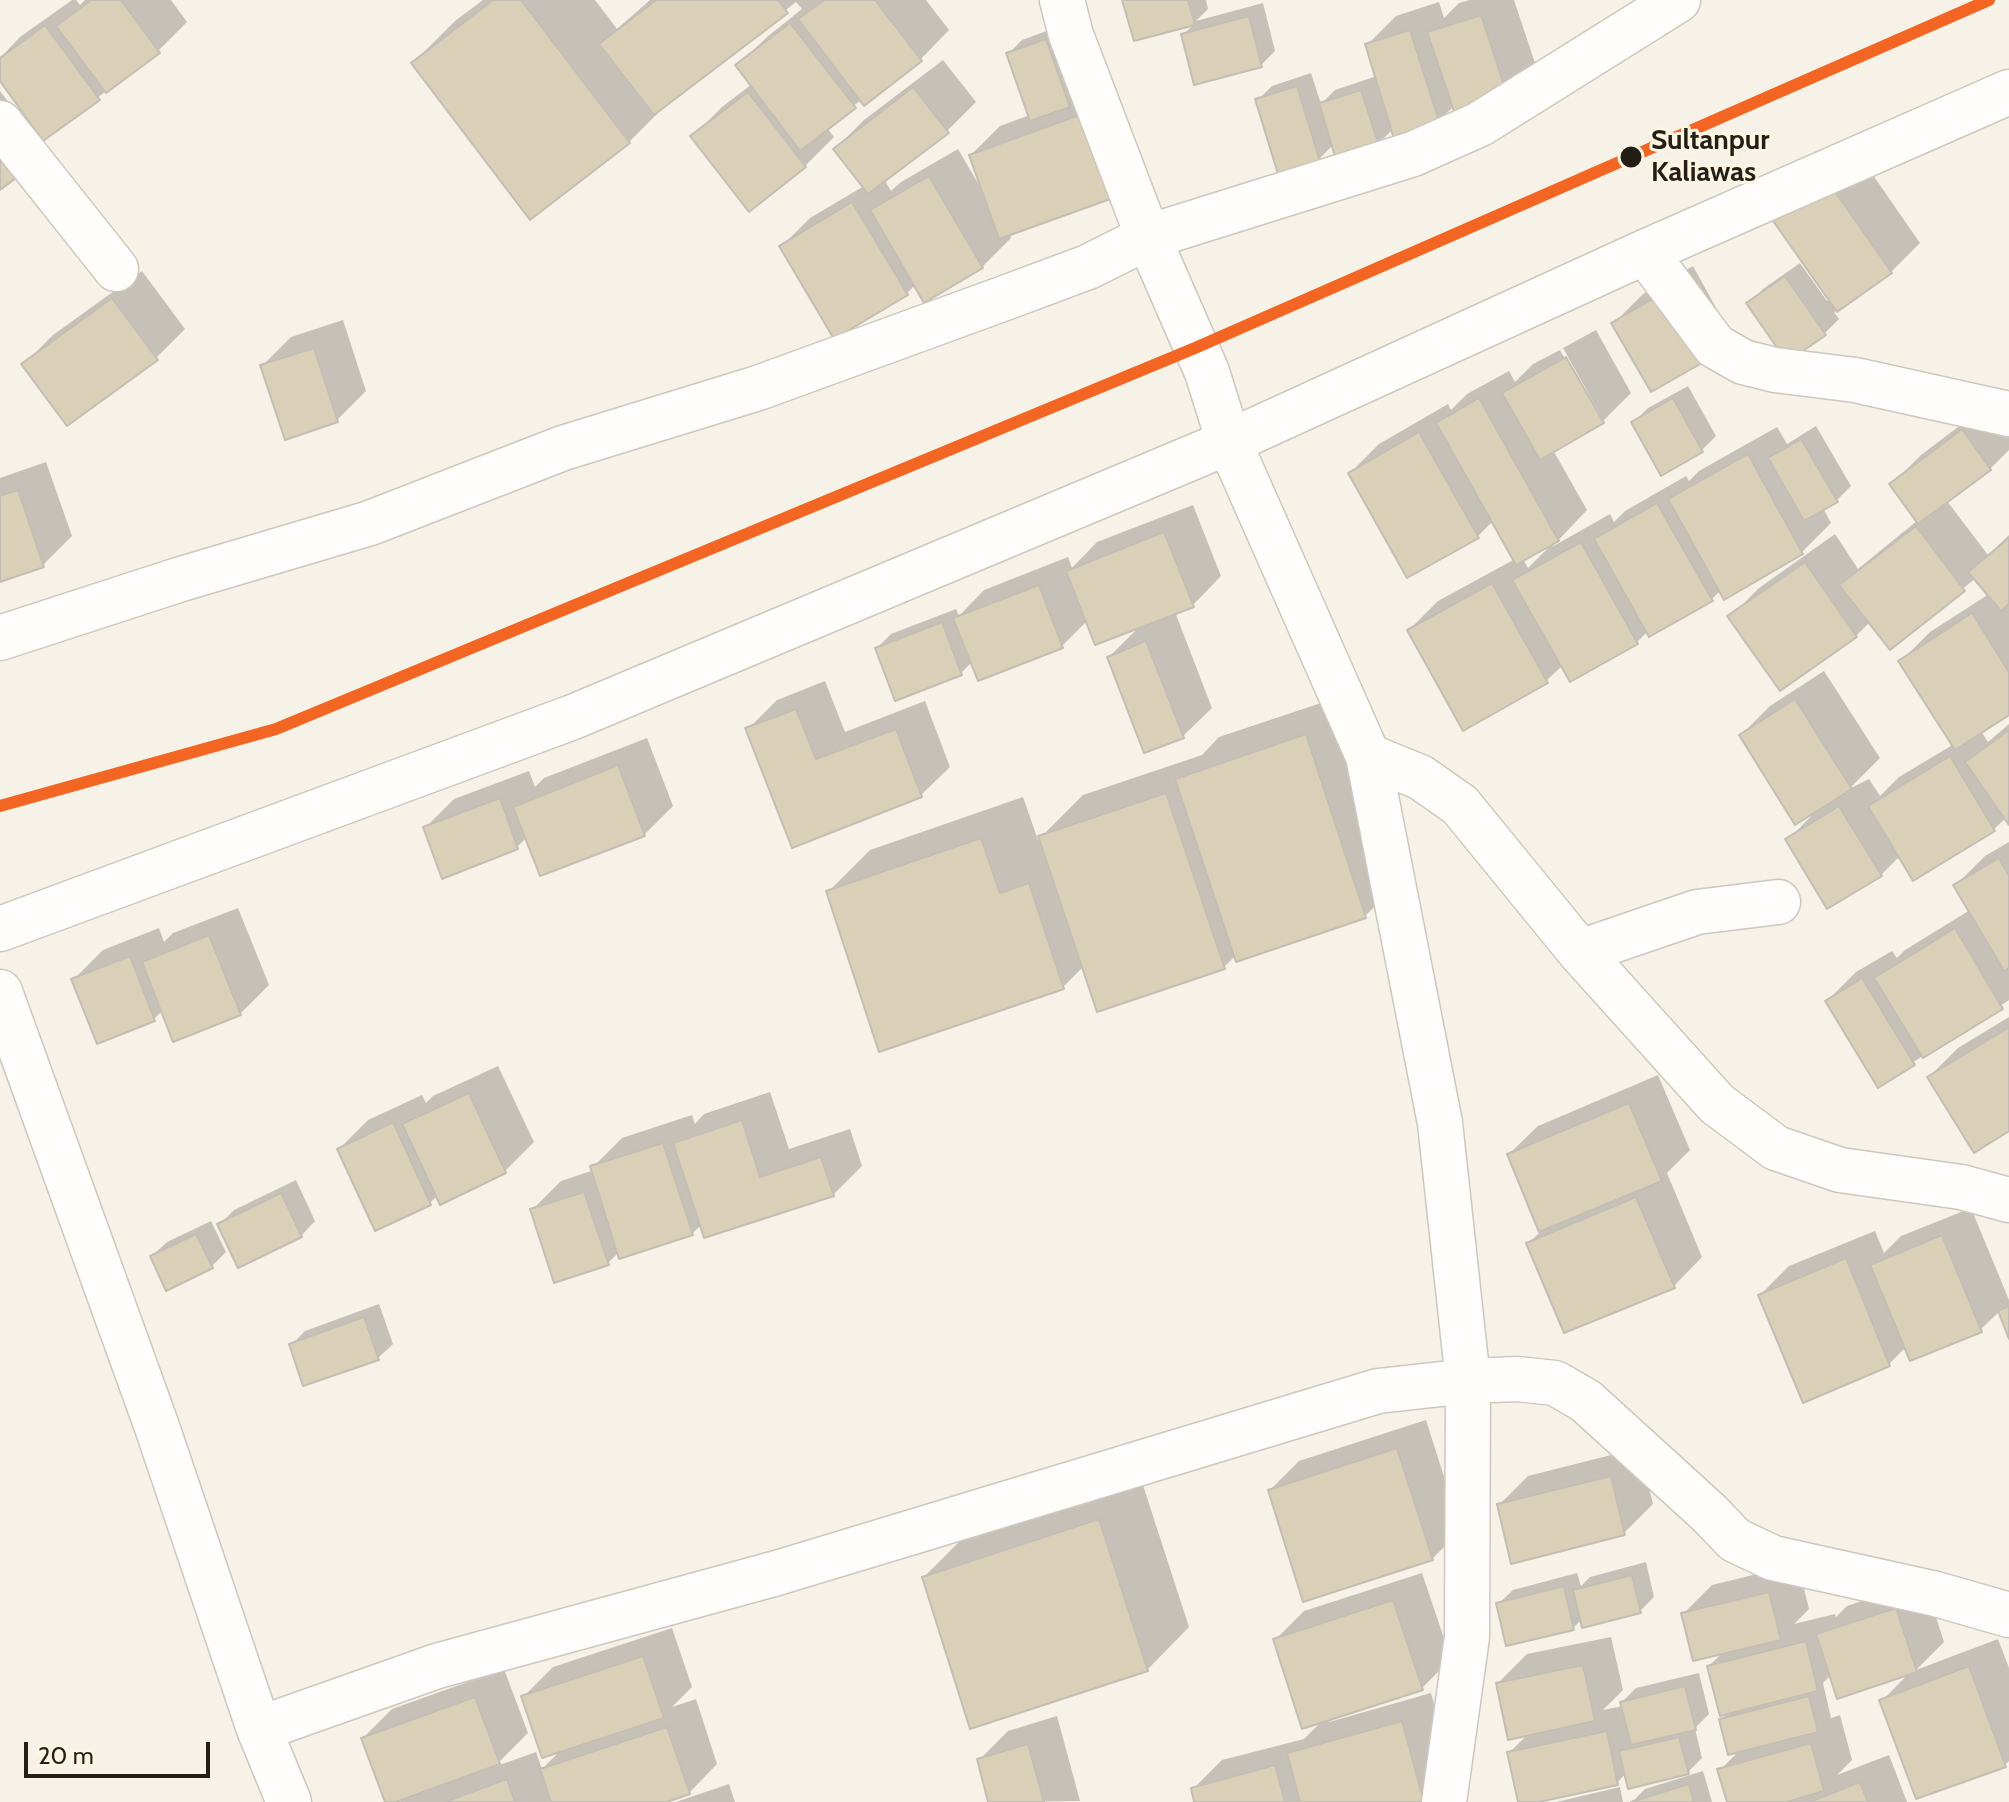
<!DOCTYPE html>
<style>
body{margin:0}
#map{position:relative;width:2009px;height:1802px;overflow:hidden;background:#f7f2e7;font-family:Cabin,sans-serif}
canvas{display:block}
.scale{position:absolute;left:24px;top:1742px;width:186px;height:36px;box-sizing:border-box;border:4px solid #231f16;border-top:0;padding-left:10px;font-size:24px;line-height:28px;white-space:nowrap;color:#231f16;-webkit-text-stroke:6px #fdf5e1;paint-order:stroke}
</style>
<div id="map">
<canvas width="2009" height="1802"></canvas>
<div class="scale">20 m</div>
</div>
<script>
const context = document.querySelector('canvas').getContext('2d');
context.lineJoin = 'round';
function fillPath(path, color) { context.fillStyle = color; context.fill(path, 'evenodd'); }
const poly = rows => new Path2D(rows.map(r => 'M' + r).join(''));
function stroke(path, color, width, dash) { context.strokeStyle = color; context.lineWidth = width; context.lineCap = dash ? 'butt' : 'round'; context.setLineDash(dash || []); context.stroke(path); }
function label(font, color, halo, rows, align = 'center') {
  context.font = font + ' Cabin,sans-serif'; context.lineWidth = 6; context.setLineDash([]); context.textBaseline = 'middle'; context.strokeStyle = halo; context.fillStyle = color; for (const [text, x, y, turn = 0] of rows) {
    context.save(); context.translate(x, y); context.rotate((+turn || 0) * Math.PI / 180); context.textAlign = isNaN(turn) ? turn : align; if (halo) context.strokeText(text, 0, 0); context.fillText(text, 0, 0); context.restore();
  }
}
fillPath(poly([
 [72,0,76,0,80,5,85,0,171,0,187,22,158,51,44,139,0,78,0,58,20,37],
 [483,0,595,0,617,29,650,0,926,0,949,30,921,59,862,99,827,128,834,137,805,166,749,209,693,136,722,107,752,84,738,65,767,37,802,9,796,2,672,99,629,142,531,217,413,63,455,21],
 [1124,0,1206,0,1208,9,1196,21,1263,3,1275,51,1261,65,1183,35,1195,23,1135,39],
 [1470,0,1514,0,1537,69,1454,106,1438,122,1393,129,1378,144,1334,144,1319,159,1258,100,1272,86,1311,73,1321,104,1335,90,1377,76,1367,45,1396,16,1439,2,1444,18,1459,3],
 [1060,26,1114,85,1009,234,1011,238,982,267,915,285,906,294,782,246,810,218,864,186,835,149,864,120,943,60,976,102,947,131,884,179,891,191,901,182,958,149,979,185,981,184,971,155,1000,126,1030,115,1008,54,1022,40],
 [0,91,43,147,0,187],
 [1857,152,1920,243,1891,272,1834,312,1839,319,1825,333,1787,359,1749,303,1763,289,1800,263,1827,301,1830,299,1774,218],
 [1693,266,1730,333,1614,323,1643,294],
 [142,271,185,329,156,358,24,364,53,335],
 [343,320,366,391,337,420,262,366,291,337],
 [1596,330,1631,393,1602,422,1553,450,1587,510,1552,547,1610,514,1614,522,1625,511,1686,476,1689,481,1699,471,1777,427,1787,444,1816,426,1851,486,1837,500,1823,508,1831,523,1802,552,1724,597,1721,590,1711,600,1648,631,1637,642,1563,665,1546,681,1409,630,1438,601,1515,559,1493,521,1477,537,1350,473,1379,444,1448,404,1451,410,1467,394,1509,371,1515,382,1533,364,1560,350,1597,416,1601,416,1563,348],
 [1551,545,1528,568,1523,559],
 [1688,386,1716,436,1702,450,1634,422,1648,408],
 [1991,402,2009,427,2009,450,1990,469,1947,501,1988,555,2009,535,2009,713,1981,731,1988,742,2009,724,2009,822,2006,818,1994,829,1914,879,1900,856,1881,875,1788,840,1815,812,1741,735,1770,706,1824,671,1880,758,1849,789,1869,779,1880,796,1899,777,1954,744,1901,661,1930,632,1989,594,1976,578,1890,647,1870,622,1856,636,1730,617,1759,588,1835,534,1858,569,1918,520,1892,484,1921,455],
 [46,462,72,536,43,565,0,579,0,478],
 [1193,505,1221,576,1193,605,1175,612,1212,708,1183,736,1109,657,1141,625,1087,621,1062,646,979,679,972,662,961,673,896,698,877,648,891,634,956,609,959,616,984,590,1068,557,1072,568,1097,542],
 [825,681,845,732,925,701,950,767,921,795,794,846,748,729,777,700],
 [1348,694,1408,874,1365,916,1236,955,1224,967,1084,966,1063,987,828,892,870,850,1023,797,1038,840,1083,795,1202,755,1219,737],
 [647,738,673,806,644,835,527,837,517,847,425,828,454,799,529,771,535,787,544,778],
 [2009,842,2009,1000,1878,1085,1827,1001,1856,972,1892,951,1897,958,1905,950,1970,910,1956,885,1985,856],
 [238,908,269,985,240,1014,163,1010,154,1019,74,979,103,950,159,928,164,942,173,933],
 [2009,1017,2009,1129,1929,1077,1958,1048],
 [498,1066,534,1142,505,1171,438,1195,430,1203,339,1149,368,1120,422,1095,426,1103,433,1096],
 [1658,1075,1690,1150,1667,1173,1702,1257,1674,1286,1529,1243,1541,1231,1509,1154,1538,1126],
 [770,1092,789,1149,850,1129,862,1166,833,1195,702,1224,692,1234,619,1252,608,1263,532,1210,561,1181,594,1170,593,1167,622,1138,692,1115,695,1124,704,1114],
 [296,1180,315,1221,301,1236,220,1224,234,1210],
 [1971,1208,2009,1300,2009,1333,2000,1311,1980,1330,1906,1347,1889,1364,1804,1401,1760,1295,1789,1266,1875,1231,1884,1253,1901,1236],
 [211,1221,226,1252,212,1266,152,1256,167,1242],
 [379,1304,393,1344,378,1358,305,1384,291,1345,305,1331],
 [1426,1420,1461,1530,1432,1559,1270,1490,1299,1461],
 [1639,1448,1653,1504,1624,1533,1499,1505,1528,1476],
 [1141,1479,1189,1627,1147,1670,924,1577,966,1535],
 [1646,1562,1654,1597,1640,1611,1582,1619,1573,1628,1498,1604,1513,1590,1577,1573,1581,1586,1590,1577],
 [1798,1564,1809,1609,1794,1624,1835,1614,1836,1617,1847,1606,1924,1580,1944,1642,1916,1670,1998,1639,2009,1668,2009,1761,2005,1765,1882,1701,1910,1672,1831,1675,1823,1683,1831,1718,1840,1715,1852,1760,1837,1775,1889,1755,1907,1802,1729,1802,1720,1770,1740,1750,1722,1719,1730,1711,1709,1666,1724,1651,1683,1614,1712,1585],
 [1422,1573,1451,1659,1422,1688,1328,1719,1329,1722,1431,1693,1460,1800,1457,1802,1197,1802,1193,1789,1222,1760,1304,1739,1323,1720,1275,1640,1304,1611],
 [672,1628,692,1687,672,1707,696,1699,717,1764,689,1793,660,1802,400,1802,406,1796,387,1802,363,1738,392,1709,504,1669,528,1733,494,1767,536,1752,542,1769,562,1749,524,1696,553,1667],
 [1611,1637,1623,1690,1603,1710,1623,1706,1622,1702,1636,1688,1699,1673,1709,1714,1695,1728,1702,1758,1688,1772,1626,1773,1617,1783,1520,1802,1510,1752,1529,1733,1498,1683,1527,1654],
 [1057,1716,1080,1801,990,1802,979,1760,1008,1731],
 [1703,1771,1712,1802,1632,1802,1645,1789],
 [729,1784,735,1802,676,1802],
 [1620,1787,1623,1802,1556,1802]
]), '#0003');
const building = poly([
 [91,0,121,0,160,53,106,93,56,26,91,0],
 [493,0,521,0,630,143,530,220,411,63,493,0],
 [656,0,778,0,788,13,654,115,599,44,656,0],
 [824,0,875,0,922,61,864,106,798,19,824,0],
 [1122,0,1188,0,1195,25,1134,41,1122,0],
 [1481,15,1509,100,1456,117,1427,32,1481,15],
 [1249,16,1262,67,1194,85,1181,34,1249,16],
 [790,23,856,108,800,151,735,65,790,23],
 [45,25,100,100,43,141,0,81,0,58,45,25],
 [1410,30,1440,124,1394,139,1365,44,1410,30],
 [1046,39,1070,107,1030,121,1006,53,1046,39],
 [1297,86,1320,161,1278,174,1255,99,1297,86],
 [913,87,949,133,868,194,833,149,913,87],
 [1361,90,1379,146,1336,160,1319,103,1361,90],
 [748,92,806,167,749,212,690,136,748,92],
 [1085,113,1116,197,999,239,969,155,1085,113],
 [0,157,16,178,0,190,0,157],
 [929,176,983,268,924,303,870,210,929,176],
 [1827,180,1892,273,1837,312,1771,218,1827,180],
 [852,202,908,295,834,339,779,246,852,202],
 [1785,276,1826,335,1787,362,1746,303,1785,276],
 [1663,293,1702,363,1651,392,1611,323,1663,293],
 [112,298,158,360,67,426,21,364,112,298],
 [314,348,338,422,285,440,260,365,314,348],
 [1566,357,1604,423,1540,460,1502,393,1566,357],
 [1479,398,1559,541,1516,565,1436,423,1479,398],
 [1673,398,1703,452,1661,476,1631,422,1673,398],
 [1962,429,1991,470,1918,524,1889,484,1962,429],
 [1419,432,1479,538,1407,578,1348,473,1419,432],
 [1801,439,1838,502,1804,521,1768,458,1801,439],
 [1748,454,1803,554,1724,600,1668,499,1748,454],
 [18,490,44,567,0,582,0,496,18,490],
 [1657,503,1713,601,1649,637,1594,539,1657,503],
 [1916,526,1965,591,1890,650,1839,585,1916,526],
 [1164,532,1194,607,1095,645,1066,571,1164,532],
 [2009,538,2009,604,2001,611,1968,572,2009,538],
 [1581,542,1638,644,1570,682,1512,580,1581,542],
 [1805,562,1857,637,1780,691,1727,616,1805,562],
 [1492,583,1548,683,1463,731,1407,630,1492,583],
 [1039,585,1063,648,978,681,953,618,1039,585],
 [1972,613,2009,672,2009,715,1955,750,1898,661,1972,613],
 [942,622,962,675,895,701,875,648,942,622],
 [1146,641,1184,738,1144,753,1107,657,1146,641],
 [1795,699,1852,789,1795,825,1739,735,1795,699],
 [796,709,816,759,896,729,922,797,792,848,745,728,796,709],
 [2009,730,2009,825,1965,762,2009,730],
 [1306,734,1366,918,1236,962,1175,779,1306,734],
 [1950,756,1995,831,1913,881,1868,806,1950,756],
 [618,765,645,836,540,876,513,807,618,765],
 [1166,793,1225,969,1097,1012,1038,836,1166,793],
 [500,798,518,849,442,879,423,827,500,798],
 [1839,806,1882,876,1827,909,1785,839,1839,806],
 [981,838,1000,893,1029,883,1064,989,879,1052,826,891,981,838],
 [1999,858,2009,876,2009,968,2004,971,1953,885,1999,858],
 [1955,928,2003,1009,1923,1058,1874,978,1955,928],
 [209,935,241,1015,173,1042,142,962,209,935],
 [130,956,155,1021,97,1044,71,979,130,956],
 [1862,978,1915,1065,1878,1088,1825,1001,1862,978],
 [2009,1027,2009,1131,1974,1153,1927,1077,2009,1027],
 [469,1093,506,1173,440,1205,402,1124,469,1093],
 [1629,1103,1662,1181,1539,1232,1507,1154,1629,1103],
 [742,1120,760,1177,821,1157,834,1196,704,1238,673,1143,742,1120],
 [393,1122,431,1205,375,1231,337,1149,393,1122],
 [663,1143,693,1235,619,1259,590,1166,663,1143],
 [584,1192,609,1265,554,1283,530,1209,584,1192],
 [281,1193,302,1237,238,1268,217,1224,281,1193],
 [1636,1197,1675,1288,1564,1333,1526,1243,1636,1197],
 [196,1234,213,1268,166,1291,150,1256,196,1234],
 [1942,1235,1982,1332,1910,1361,1870,1265,1942,1235],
 [1846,1258,1890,1366,1803,1403,1758,1295,1846,1258],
 [2009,1306,2009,1339,1998,1311,2009,1306],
 [364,1317,379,1360,303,1386,289,1344,364,1317],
 [1397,1448,1433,1560,1303,1602,1268,1490,1397,1448],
 [1611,1476,1625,1535,1511,1564,1497,1504,1611,1476],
 [1099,1519,1148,1671,970,1729,922,1577,1099,1519],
 [1632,1575,1641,1613,1582,1628,1573,1590,1632,1575],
 [1564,1586,1574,1630,1506,1646,1496,1603,1564,1586],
 [1769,1592,1781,1640,1693,1661,1681,1613,1769,1592],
 [1393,1600,1423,1690,1302,1729,1273,1639,1393,1600],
 [1896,1608,1917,1672,1837,1699,1816,1634,1896,1608],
 [1806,1641,1818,1691,1720,1716,1707,1666,1806,1641],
 [643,1656,664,1718,542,1758,521,1696,643,1656],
 [1583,1665,1595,1721,1508,1740,1496,1683,1583,1665],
 [1969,1666,2006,1767,1916,1799,1879,1700,1969,1666],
 [1685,1686,1696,1730,1631,1745,1620,1702,1685,1686],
 [1809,1696,1818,1732,1728,1755,1719,1719,1809,1696],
 [475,1697,500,1764,396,1802,385,1802,361,1738,475,1697],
 [1402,1721,1424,1802,1300,1802,1287,1753,1402,1721],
 [667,1727,690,1794,667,1802,551,1802,540,1769,667,1727],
 [1607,1731,1618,1785,1539,1802,1518,1802,1507,1752,1607,1731],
 [1679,1737,1689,1774,1628,1789,1619,1751,1679,1737],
 [1811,1743,1824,1791,1787,1802,1727,1802,1717,1769,1811,1743],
 [1028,1744,1044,1802,988,1802,977,1759,1028,1744],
 [1275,1765,1285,1802,1194,1802,1191,1788,1275,1765],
 [507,1779,515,1802,445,1802,507,1779],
 [1860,1782,1868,1802,1810,1802,1860,1782],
 [1689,1784,1694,1802,1631,1802,1689,1784]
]);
fillPath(building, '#dad0b7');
stroke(building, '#c2beb4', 2);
const minor = poly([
 [1062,0,1071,35,1148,237,1207,372,1229,442,1368,756,1440,1123,1468,1381,1467,1637,1444,1802],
 [0,123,116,269],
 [1645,252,1715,346,1743,362,1775,370,1855,380,2009,414],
 [0,638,178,580,370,523,563,448,758,388,1002,299,1088,267,1148,237,1413,154,1480,124,1678,0],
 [1368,756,1420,777,1460,805,1580,952,1717,1104,1776,1148,1840,1170,1961,1187,2009,1200],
 [0,929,573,717,1229,442,1645,252,2009,92],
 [1580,952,1697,912,1778,902],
 [0,992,157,1427,259,1729,289,1802],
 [259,1729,437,1666,777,1573,1378,1391,1468,1381,1517,1379,1555,1383,1586,1401,1709,1513,1735,1540,1773,1558,1936,1594,2009,1615]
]);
stroke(minor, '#cdc8bf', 47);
stroke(minor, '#fefdfb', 44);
stroke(poly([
 [0,806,276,729,1195,348,1989,0]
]), '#f26522', 12);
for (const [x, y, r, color] of [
 [1631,157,12,"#231f16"]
]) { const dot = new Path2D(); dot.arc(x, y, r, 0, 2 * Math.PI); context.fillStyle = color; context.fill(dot); stroke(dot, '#fdf5e1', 3); }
label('bold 28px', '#231f16', '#fdf5e1', [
 ["Sultanpur",1651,141],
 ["Kaliawas",1651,173]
], 'left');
</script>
